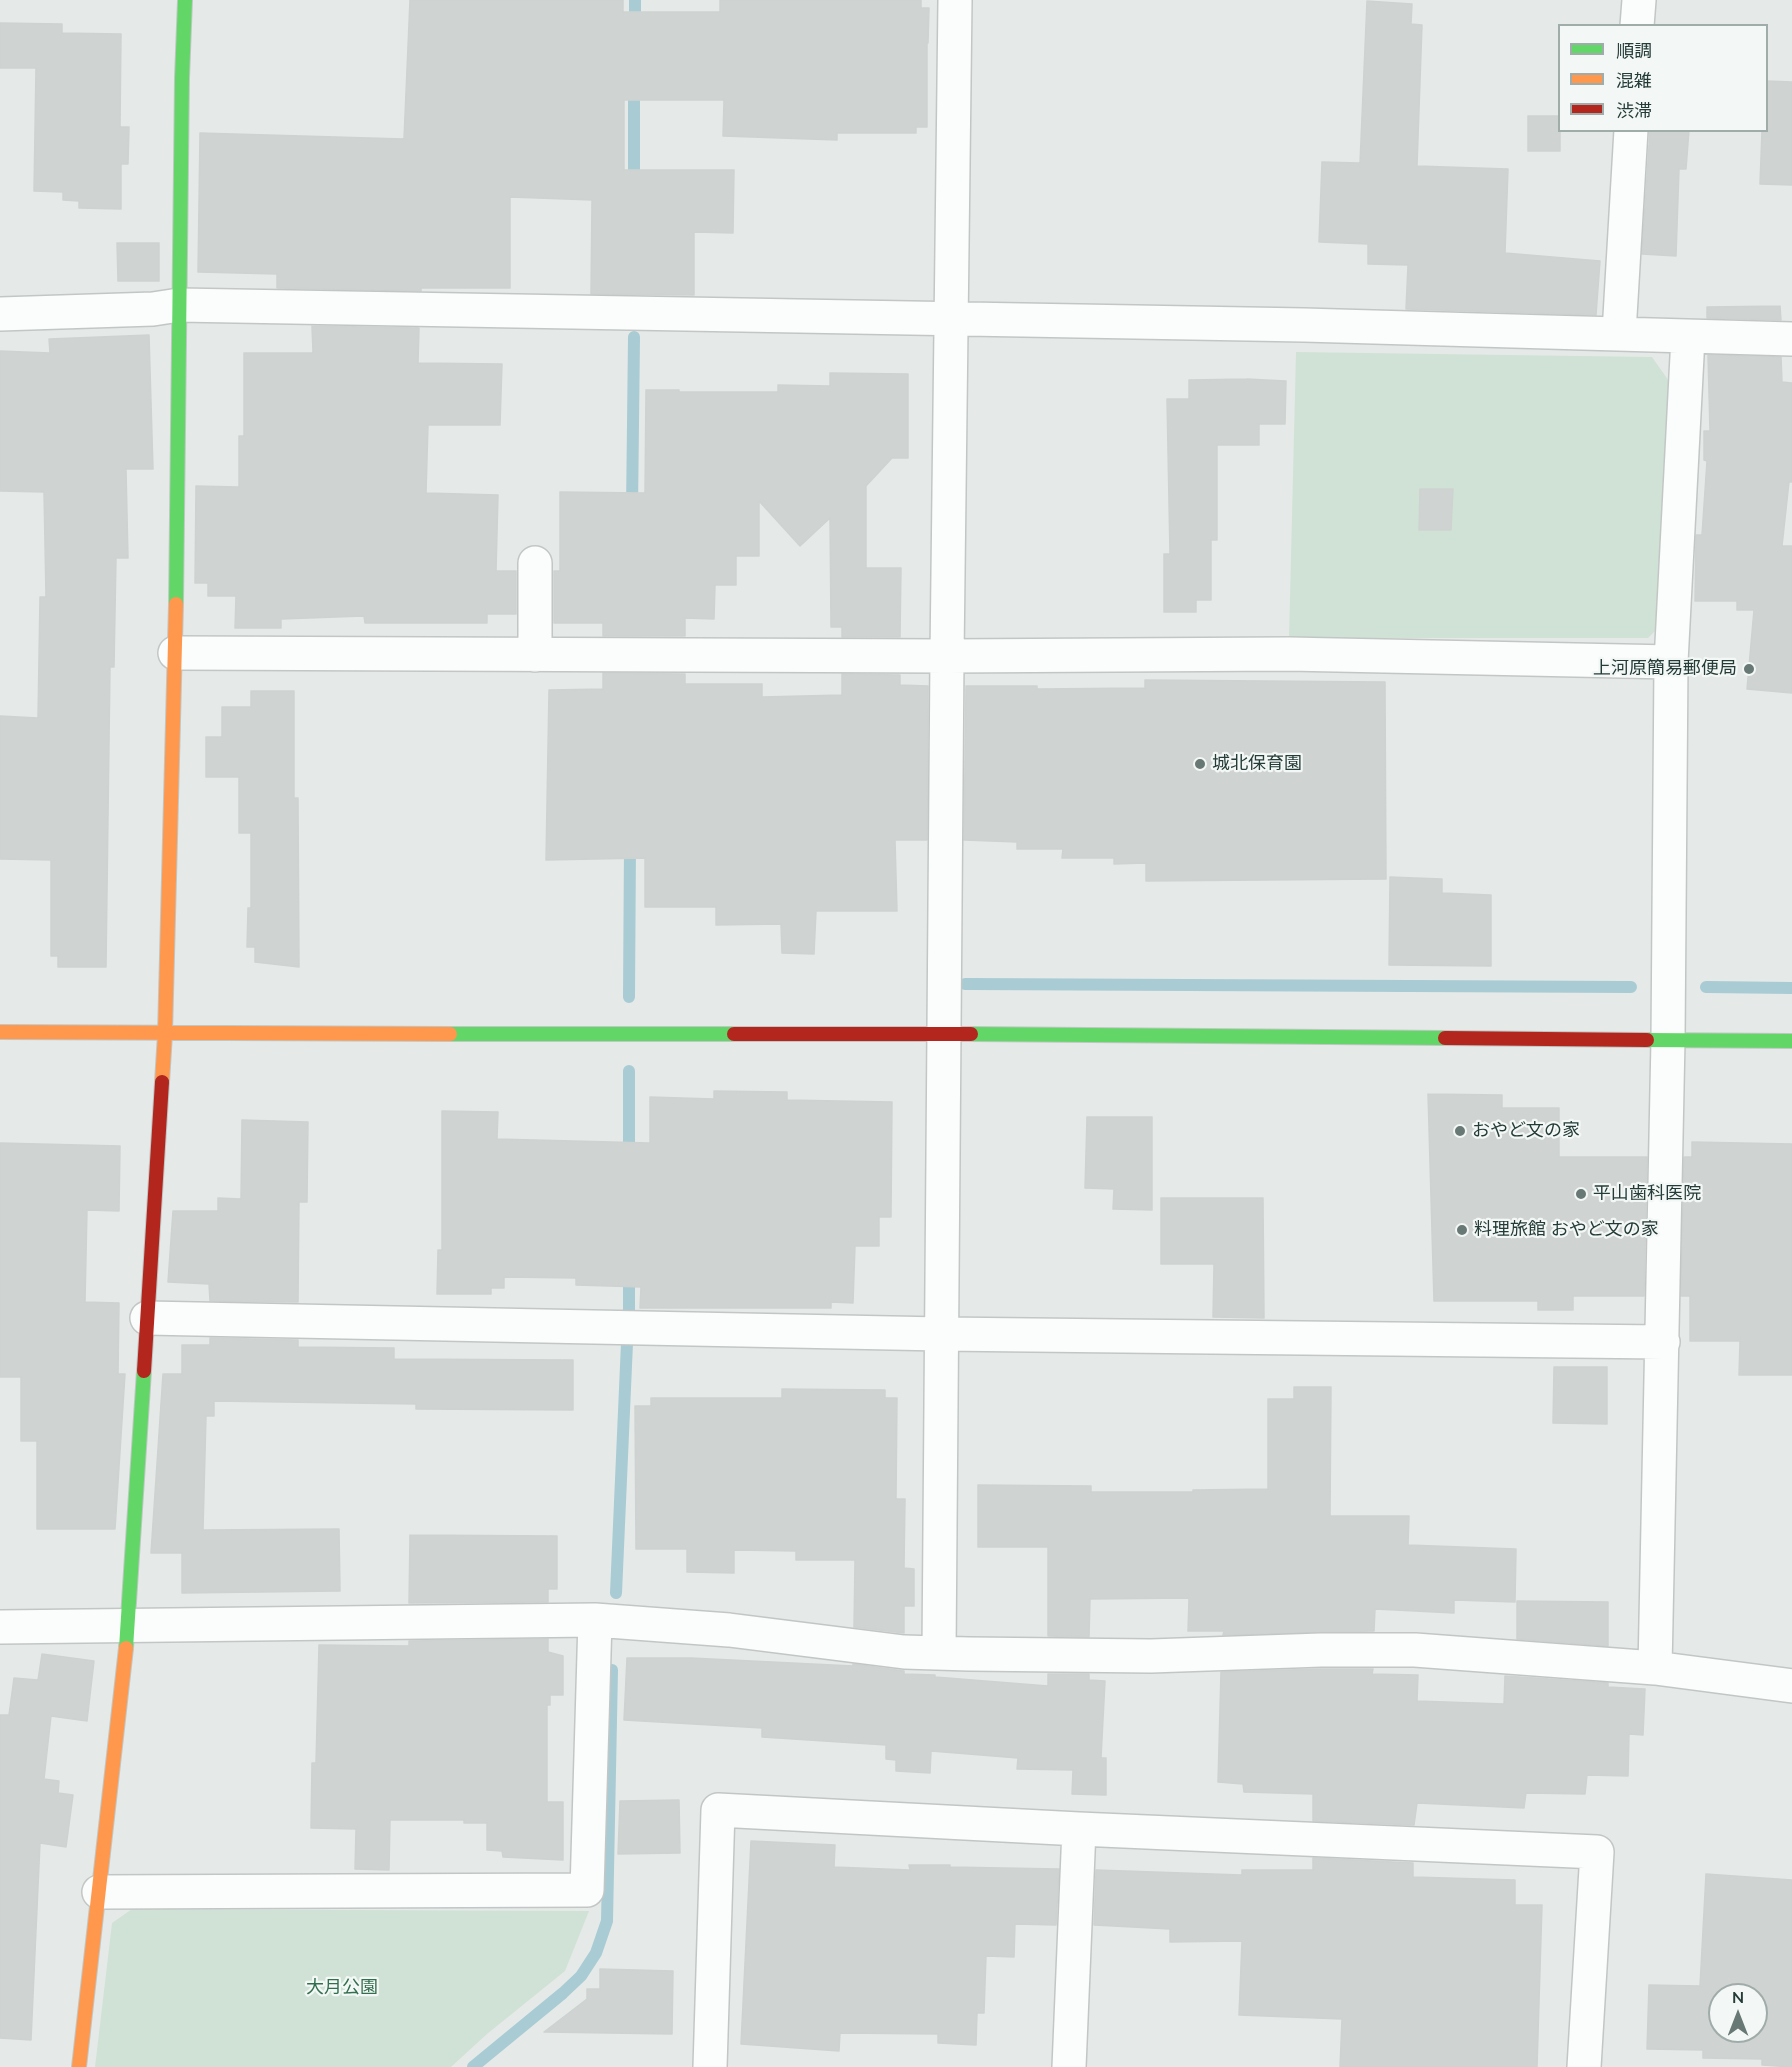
<!DOCTYPE html>
<meta charset="utf-8">
<style>
body{margin:0}
#map{position:relative;width:1792px;height:2067px;overflow:hidden;background:#e5eae8;font-family:Mulish,"Noto Sans JP",sans-serif}
canvas{display:block}
.legend{position:absolute;left:1558px;top:24px;width:210px;height:108px;box-sizing:border-box;background:#f3f8f6;border:2px solid #a0acaa;margin:0;padding:8px 10px;list-style:none;font-size:18px;color:#243b37}
.legend li{display:flex;align-items:center;gap:12px;height:30px}
.legend b{width:30px;border:2px solid #a0acaa}
.north{position:absolute;left:1708px;top:1983px;width:60px;height:60px;box-sizing:border-box;background:#f3f8f6;border:2px solid #a0acaa;border-radius:50%;rotate:0deg;font-size:16px;font-weight:700;line-height:24px;text-align:center;color:#243b37}
.north::after{content:'';display:block;margin:auto;width:21px;height:27px;background:#687875;clip-path:polygon(50% 0,100% 100%,50% 72%,0 100%)}
</style>
<div id="map">
<canvas width="1792" height="2067"></canvas>
<ul class="legend">
<li><b style="height:8px;background:#63d668"></b>順調</li>
<li><b style="height:8px;background:#ff974d"></b>混雑</li>
<li><b style="height:8px;background:#b3261e"></b>渋滞</li>
</ul>
<div class="north">N</div>
</div>
<script>
const context = document.querySelector('canvas').getContext('2d');
context.lineJoin = 'round';
function fillPath(path, color) { context.fillStyle = color; context.fill(path, 'evenodd'); }
const poly = rows => new Path2D(rows.map(r => 'M' + r).join(''));
function stroke(path, color, width, dash) { context.strokeStyle = color; context.lineWidth = width; context.lineCap = dash ? 'butt' : 'round'; context.setLineDash(dash || []); context.stroke(path); }
function label(font, color, halo, rows, align = 'center') {
  context.font = font + ' Mulish,"Noto Sans JP",sans-serif'; context.lineWidth = 4.5; context.setLineDash([]); context.textBaseline = 'middle'; context.strokeStyle = halo; context.fillStyle = color; for (const [text, x, y, turn = 0] of rows) {
    context.save(); context.translate(x, y); context.rotate((+turn || 0) * Math.PI / 180); context.textAlign = isNaN(turn) ? turn : align; if (halo) context.strokeText(text, 0, 0); context.fillText(text, 0, 0); context.restore();
  }
}
fillPath(poly([
 [1296,352,1652,357,1671,384,1659,627,1648,638,1289,638],
 [132,1909,589,1911,565,1971,487,2034,451,2067,95,2067,112,1923]
]), '#d0e2d6');
stroke(poly([
 [635,29,635,0],
 [634,185,634,85],
 [632,510,634,337],
 [965,984,1631,987],
 [1706,987,1792,988],
 [629,997,630,844],
 [629,1071,629,1157],
 [629,1270,629,1312],
 [616,1593,627,1343],
 [473,2067,563,1993,581,1976,596,1953,607,1921,612,1670]
]), '#a9cbd4', 12);
const building = poly([
 [410,0,623,0,623,12,720,12,720,0,921,0,921,8,929,8,928,43,927,43,927,127,916,127,916,133,837,133,837,140,723,136,724,100,624,100,624,170,734,170,733,233,694,232,694,295,591,294,592,200,510,197,510,288,421,288,421,291,277,288,277,274,198,272,200,133,404,139,410,0],
 [1367,1,1412,4,1411,24,1422,25,1417,166,1508,169,1505,253,1600,261,1596,315,1406,309,1408,265,1368,264,1368,244,1319,242,1322,162,1360,163,1367,1],
 [0,23,62,24,62,33,121,34,120,127,129,127,128,164,121,164,121,209,79,208,79,201,63,200,63,192,34,191,36,68,0,68,0,23],
 [1767,81,1792,82,1792,185,1760,184,1762,130,1767,130,1767,81],
 [1528,116,1560,116,1560,151,1528,151,1528,116],
 [1650,130,1689,130,1686,169,1679,169,1676,256,1642,254,1650,130],
 [117,243,159,243,159,281,118,281,117,243],
 [1780,306,1781,320,1707,318,1707,307,1780,306],
 [312,326,419,328,418,363,502,364,500,425,428,425,426,493,498,495,496,571,516,571,516,614,487,614,487,623,365,623,364,616,281,619,281,628,235,628,236,596,208,596,208,583,195,583,196,486,239,487,239,436,244,436,244,353,313,353,312,326],
 [149,335,153,469,126,469,128,558,116,558,114,667,110,667,106,967,58,967,58,956,51,956,51,860,0,859,0,716,38,718,40,597,46,597,44,492,0,491,0,351,50,353,49,339,149,335],
 [1708,355,1781,357,1782,382,1792,383,1792,482,1789,482,1782,546,1792,546,1792,693,1747,689,1754,610,1737,610,1737,601,1695,601,1696,535,1702,535,1707,461,1704,460,1704,431,1710,431,1708,355],
 [830,373,908,374,908,458,892,458,866,486,866,568,901,568,900,637,842,637,842,627,831,627,830,518,800,546,759,501,759,556,736,556,736,585,715,585,714,619,685,618,685,636,603,636,603,623,554,623,554,571,560,571,560,492,645,493,646,390,679,390,679,392,778,392,778,385,830,386,830,373],
 [1247,379,1286,381,1285,424,1259,424,1259,445,1217,445,1217,540,1211,540,1211,600,1196,600,1196,612,1164,612,1164,554,1170,554,1167,399,1189,399,1189,380,1247,379],
 [1420,489,1453,489,1451,530,1419,530,1420,489],
 [603,673,685,674,685,684,762,684,762,697,842,695,842,674,900,675,900,685,928,686,927,840,895,840,897,911,816,911,814,954,782,953,781,924,716,925,716,907,645,907,645,858,546,860,549,690,603,689,603,673],
 [1145,680,1385,682,1386,879,1146,881,1146,863,1114,864,1114,858,1062,858,1063,849,1017,849,1017,842,964,840,966,686,1037,686,1037,689,1145,688,1145,680],
 [251,691,294,691,294,798,298,798,299,967,255,962,255,947,247,947,248,908,251,908,251,833,239,833,239,777,206,777,206,737,222,737,222,707,251,707,251,691],
 [1390,877,1442,879,1442,893,1491,895,1491,966,1389,965,1390,877],
 [714,1091,787,1092,787,1100,892,1102,891,1217,879,1217,879,1246,855,1246,853,1303,831,1302,831,1308,640,1308,641,1287,576,1285,576,1278,504,1277,504,1288,491,1288,491,1294,437,1294,438,1250,442,1250,442,1111,498,1112,497,1139,650,1143,650,1097,714,1099,714,1091],
 [1428,1094,1502,1095,1502,1108,1559,1108,1559,1157,1647,1157,1644,1296,1573,1296,1573,1310,1538,1310,1538,1301,1434,1301,1428,1094],
 [1087,1117,1152,1117,1152,1210,1113,1209,1114,1189,1085,1188,1087,1117],
 [242,1120,308,1122,307,1202,299,1202,298,1302,210,1301,209,1284,168,1282,173,1211,218,1211,218,1198,241,1199,242,1120],
 [1692,1142,1792,1144,1792,1375,1739,1375,1740,1341,1690,1341,1690,1296,1681,1296,1684,1157,1692,1157,1692,1142],
 [0,1143,120,1146,119,1211,87,1210,85,1302,119,1303,118,1374,125,1374,115,1529,37,1529,37,1441,21,1441,21,1377,0,1377,0,1143],
 [1161,1198,1263,1198,1264,1318,1213,1317,1214,1264,1161,1264,1161,1198],
 [210,1338,298,1340,298,1347,394,1348,394,1359,573,1360,573,1410,416,1409,416,1404,214,1401,214,1416,206,1416,203,1530,339,1529,340,1591,182,1593,182,1553,151,1553,163,1374,182,1374,182,1345,210,1345,210,1338],
 [1554,1367,1607,1367,1607,1424,1553,1423,1554,1367],
 [1294,1387,1331,1387,1330,1516,1409,1516,1408,1545,1516,1549,1515,1602,1454,1600,1454,1613,1375,1609,1374,1631,1223,1635,1224,1631,1188,1631,1189,1598,1090,1599,1089,1637,1048,1636,1048,1547,978,1547,978,1485,1091,1486,1091,1492,1193,1492,1193,1490,1268,1489,1268,1399,1294,1399,1294,1387],
 [782,1389,885,1390,885,1398,897,1398,896,1499,905,1499,904,1568,914,1569,914,1606,904,1606,904,1633,854,1627,855,1560,796,1560,796,1551,734,1550,734,1573,687,1572,687,1549,636,1549,635,1406,651,1406,651,1398,782,1398,782,1389],
 [410,1535,557,1536,557,1589,548,1589,548,1602,409,1603,410,1535],
 [1517,1601,1608,1602,1608,1646,1517,1639,1517,1601],
 [548,1639,548,1652,563,1656,563,1695,550,1695,550,1705,547,1705,547,1802,563,1802,563,1860,503,1857,502,1851,487,1850,487,1823,464,1823,464,1820,390,1820,389,1870,355,1869,356,1829,311,1828,312,1763,316,1763,319,1645,409,1646,409,1641,548,1639],
 [42,1654,94,1661,87,1721,51,1716,44,1779,59,1781,58,1793,73,1795,66,1847,40,1843,31,2040,0,2038,0,1715,9,1715,14,1678,38,1680,42,1654],
 [627,1658,691,1658,853,1666,853,1664,904,1671,904,1674,935,1675,935,1677,1048,1686,1048,1674,1089,1674,1089,1680,1105,1681,1101,1758,1106,1758,1106,1795,1072,1794,1073,1770,1017,1769,1018,1758,931,1751,930,1773,896,1771,896,1760,886,1759,886,1745,762,1737,762,1728,624,1720,627,1658],
 [1321,1669,1373,1669,1372,1674,1418,1675,1417,1701,1504,1704,1505,1676,1608,1683,1608,1687,1645,1689,1643,1735,1629,1734,1628,1776,1587,1775,1585,1794,1526,1793,1524,1808,1417,1803,1414,1825,1313,1821,1313,1794,1244,1792,1243,1784,1218,1782,1221,1672,1321,1669],
 [679,1800,680,1853,618,1854,620,1801,679,1800],
 [751,1841,835,1845,834,1867,910,1870,909,1865,950,1865,950,1867,1059,1869,1056,1925,1015,1924,1014,1957,986,1956,984,2013,977,2013,976,2045,938,2043,938,2034,840,2033,839,2051,741,2044,751,1841],
 [1313,1858,1413,1863,1413,1877,1515,1880,1515,1905,1542,1905,1537,2067,1340,2067,1342,2019,1239,2015,1242,1941,1170,1942,1170,1929,1094,1925,1096,1870,1242,1875,1242,1870,1313,1870,1313,1858],
 [1706,1874,1792,1880,1792,2067,1762,2065,1762,2059,1703,2058,1703,2050,1647,2049,1649,1985,1700,1986,1706,1874],
 [1720,1995,1756,1995,1756,2031,1720,2031,1720,1995],
 [600,1969,673,1971,672,2034,544,2032,587,1999,587,1989,600,1989,600,1969]
]);
fillPath(building, '#cfd3d2');
stroke(building, '#ced3d1', 1.5);
const street = poly([
 [1637,26,1639,0],
 [0,314,153,309,179,305,1304,325,1792,339],
 [1619,333,1631,130],
 [535,563,535,655],
 [175,653,947,656,1289,654,1671,662],
 [147,1318,941,1334,1663,1342],
 [0,1627,595,1620,729,1630,904,1652,969,1654,1151,1656,1321,1650,1415,1650,1655,1668,1792,1686],
 [939,1652,947,656,955,0],
 [1655,1668,1668,1040,1671,662,1688,337],
 [99,1892,587,1890,595,1620],
 [710,2067,718,1810,1079,1829,1597,1852,1584,2067],
 [1069,2067,1079,1829]
]);
const fast = poly([
 [176,604,182,78,185,0],
 [450,1034,734,1034],
 [971,1034,1445,1038],
 [1647,1040,1792,1041],
 [126,1648,144,1371]
]);
const slow = poly([
 [0,1032,450,1034],
 [162,1082,165,1034,176,604],
 [79,2067,126,1648]
]);
const jam = poly([
 [734,1034,971,1034],
 [1445,1038,1647,1040],
 [144,1371,162,1082]
]);
stroke(street, '#c2c7c5', 36);
stroke(fast, '#c0c7c5', 16);
stroke(slow, '#c0c7c5', 16);
stroke(jam, '#c0c7c5', 16);
stroke(street, '#fbfcfc', 33);
stroke(fast, '#63d668', 14);
stroke(slow, '#ff974d', 14);
stroke(jam, '#b3261e', 14);
for (const [x, y, r, color] of [
 [1749,669,6,"#687875"],
 [1200,764,6,"#687875"],
 [1460,1131,6,"#687875"],
 [1581,1194,6,"#687875"],
 [1462,1230,6,"#687875"]
]) { const dot = new Path2D(); dot.arc(x, y, r, 0, 2 * Math.PI); context.fillStyle = color; context.fill(dot); stroke(dot, '#f3f8f6', 2); }
label('18px', '#243b37', '#f3f8f6', [
 ["上河原簡易郵便局",1737,669,"right"],
 ["城北保育園",1212,764],
 ["おやど文の家",1472,1131],
 ["平山歯科医院",1593,1194],
 ["料理旅館 おやど文の家",1474,1230]
], 'left');
label('18px', '#326f4e', '#f3f8f6', [
 ["大月公園",342,1988]
]);
</script>
